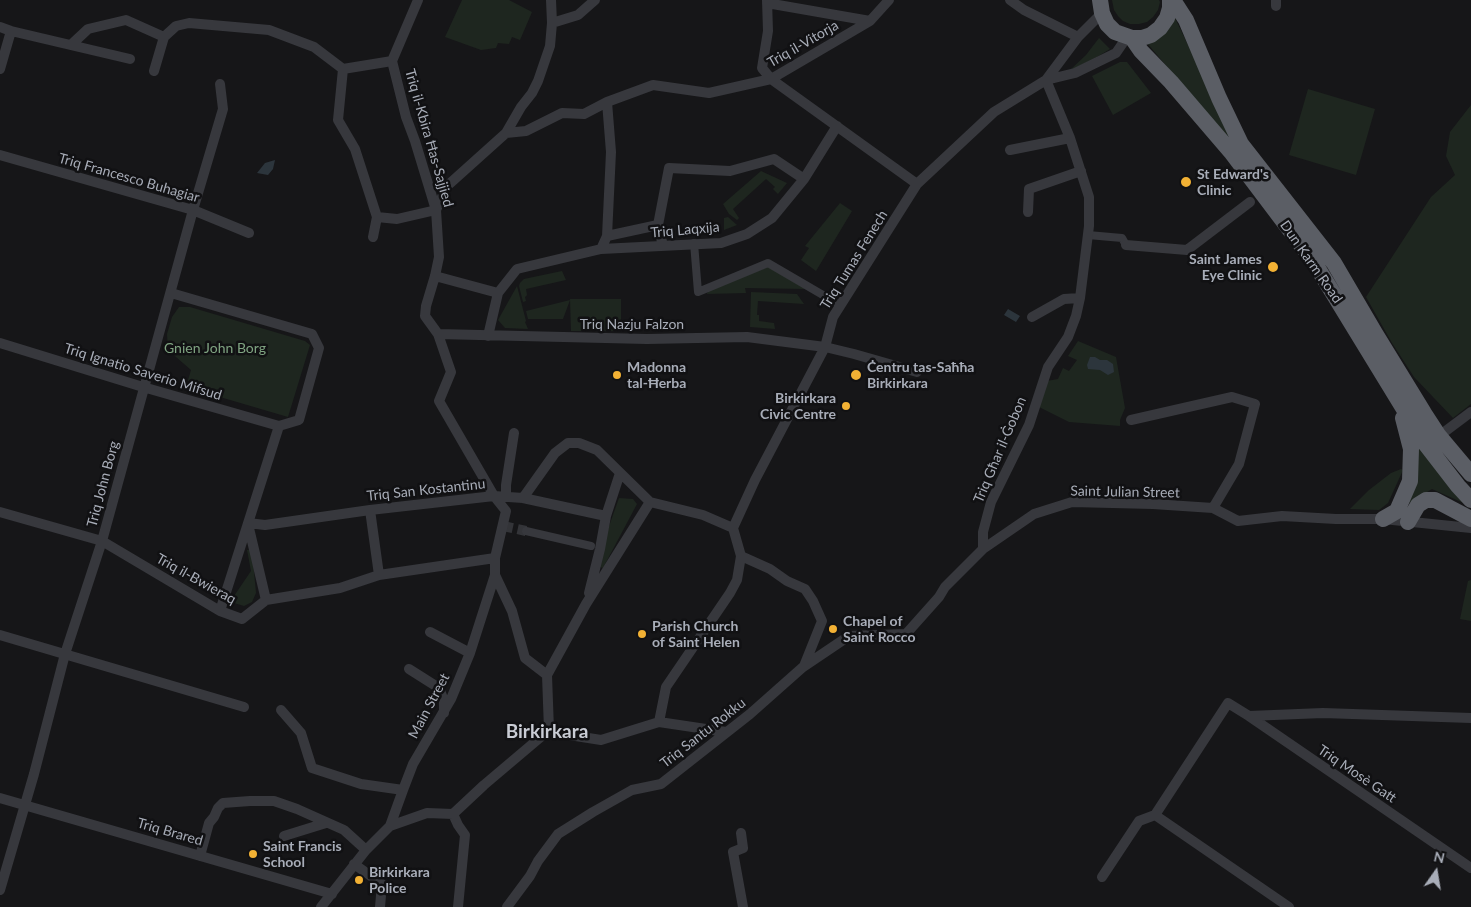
<!DOCTYPE html>
<meta charset="utf-8">
<style>
body{margin:0}
#map{position:relative;width:1471px;height:907px;overflow:hidden;background:#161618;font-family:Lato,sans-serif}
canvas{display:block}
.north{position:absolute;left:1411px;top:847px;width:50px;height:50px;-webkit-text-stroke:4px #111113;paint-order:stroke;rotate:13deg;font-size:14px;font-weight:700;line-height:20px;text-align:center;color:#a8adb8}
.north::after{content:'';display:block;margin:auto;width:18px;height:22px;background:#a8adb8;clip-path:polygon(50% 0,100% 100%,50% 72%,0 100%)}
</style>
<div id="map">
<canvas width="1471" height="907"></canvas>
<div class="north">N</div>
</div>
<script>
const context = document.querySelector('canvas').getContext('2d');
context.lineJoin = 'round';
function fillPath(path, color) { context.fillStyle = color; context.fill(path, 'evenodd'); }
const poly = rows => new Path2D(rows.map(r => 'M' + r).join(''));
function stroke(path, color, width, dash) { context.strokeStyle = color; context.lineWidth = width; context.lineCap = dash ? 'butt' : 'round'; context.setLineDash(dash || []); context.stroke(path); }
function label(font, color, halo, rows, align = 'center') {
  context.font = font + ' Lato,sans-serif'; context.lineWidth = 5; context.setLineDash([]); context.textBaseline = 'middle'; context.strokeStyle = halo; context.fillStyle = color; for (const [text, x, y, turn = 0] of rows) {
    context.save(); context.translate(x, y); context.rotate((+turn || 0) * Math.PI / 180); context.textAlign = isNaN(turn) ? turn : align; if (halo) context.strokeText(text, 0, 0); context.fillText(text, 0, 0); context.restore();
  }
}
fillPath(poly([
 [462,0,509,0,532,12,520,40,512,37,509,44,498,43,496,48,481,50,445,37],
 [1112,0,1159,0,1160,2,1158,10,1153,17,1147,22,1139,24,1130,24,1123,21,1118,16,1114,10],
 [1175,18,1240,153,1147,43],
 [1099,38,1110,49,1092,60,1070,70,1086,55],
 [1120,62,1127,62,1151,93,1113,115,1092,76],
 [1308,89,1375,109,1356,175,1289,155],
 [1471,105,1471,404,1453,418,1414,377,1392,343,1366,297,1431,197,1455,175,1446,156,1450,132],
 [761,171,787,183,778,194,773,189,775,187,766,179,733,209,739,218,737,220,729,214,723,204],
 [840,203,852,211,816,271,801,260,809,248,805,246],
 [728,217,737,225,724,230,724,218],
 [768,267,806,289,745,288,746,293,707,294,708,290],
 [562,271,566,280,526,289,527,295,525,297,526,301,523,302,519,286,520,283,524,279],
 [517,286,526,321,525,322,528,329,505,328,498,320],
 [751,292,797,294,804,304,758,301,757,315,759,315,759,321,774,323,775,329,750,327],
 [570,299,621,299,621,331,571,331],
 [570,300,563,319,528,319,526,311],
 [179,307,190,307,305,341,310,345,288,417,186,387,191,370,168,350,167,334,172,317],
 [1078,341,1116,357,1125,408,1120,420,1120,426,1069,422,1039,407,1047,381,1058,379,1063,368,1069,371,1077,360,1068,356],
 [1416,441,1468,505,1432,489,1404,506],
 [1401,469,1403,470,1388,503,1379,510,1350,509,1369,490,1391,473],
 [619,498,633,499,637,504,603,568,600,567,608,529],
 [247,550,252,550,256,593,252,602,244,606,234,603,232,599,251,571],
 [1471,580,1471,621,1460,619,1468,581]
]), '#1e261f');
fillPath(poly([
 [275,160,273,169,268,175,257,173,265,163],
 [1008,309,1020,316,1016,322,1004,315],
 [1090,357,1095,357,1100,360,1107,360,1113,364,1114,372,1108,375,1100,370,1088,369,1087,365]
]), '#2c353c');
stroke(poly([
 [503,526,526,531]
]), '#333438', 10, [10, 5]);
stroke(poly([
 [1088,235,1122,238,1126,245],
 [694,243,698,292,768,263,840,305],
 [526,531,591,546]
]), '#37383d', 8);
stroke(poly([
 [767,0,768,31,762,68,771,79,917,184],
 [1010,0,1024,10,1078,37],
 [1276,0,1276,6],
 [767,3,870,21],
 [552,23,578,15,595,0],
 [0,27,11,31,130,59],
 [72,44,88,29,126,20,164,37,176,26,189,23,269,30,314,47,343,69,392,61],
 [392,61,418,0],
 [0,69,11,31],
 [343,69,338,120,355,149,377,217,373,237],
 [154,71,164,37],
 [1046,80,1078,37,1102,13],
 [506,133,521,107,532,93,538,81,550,46,552,23,551,0],
 [1010,150,1070,138],
 [0,155,193,210,249,233],
 [436,210,447,186,506,133,526,131,562,113,584,114,607,102,653,85,709,93,771,79,870,21,889,0],
 [1028,212,1029,189,1081,171],
 [377,217,397,219,436,210],
 [607,236,658,225],
 [1126,245,1187,250,1250,202],
 [663,246,658,225,669,168,730,171,774,159,804,179],
 [601,249,607,236,611,152,607,102],
 [435,276,498,293],
 [171,293,312,334,319,348,299,420,279,426,220,611],
 [1032,317,1064,299,1080,298],
 [438,334,647,339,747,337,825,347,854,354,917,372],
 [488,336,498,293,517,269,601,249,721,243,747,234,772,218,804,179,837,126],
 [0,343,143,387,279,426],
 [1131,420,1232,397,1255,404,1239,464,1213,508],
 [1439,436,1471,412],
 [506,497,506,485,514,433],
 [523,498,555,453,568,443,579,443,597,450,650,502,703,515,733,528],
 [370,510,379,575],
 [0,512,102,541,220,611,242,619,266,600,340,588,379,575,495,558],
 [248,523,265,525,370,510,494,496,523,498,606,516],
 [248,524,266,600],
 [733,528,755,480,825,347,833,317,917,184,994,112,1046,80,1075,73,1116,53,1127,37],
 [983,549,983,532,991,502,1029,425,1048,367,1068,337,1076,316,1080,298,1089,226,1089,197,1070,138,1046,80],
 [741,556,770,569,787,581,805,589,813,601,822,621,804,666],
 [495,575,512,611,525,658,547,675],
 [589,593,600,549,606,516,620,473],
 [430,632,470,653],
 [0,635,244,707],
 [409,669,439,688,444,701,444,713],
 [281,710,301,733,312,768,361,784,403,790],
 [1249,716,1323,713,1471,718],
 [659,722,666,687,730,593,737,580,741,556,733,528],
 [549,730,547,675,586,604,650,502],
 [549,730,563,734,601,740,659,722,726,732],
 [0,798,332,894],
 [453,814,458,825,465,835,458,907],
 [1155,815,1289,907],
 [390,826,427,813,453,814,484,785,549,730],
 [741,833,743,848,733,852,743,907],
 [284,836,326,823],
 [200,856,209,823,214,817,218,808,223,803,250,801,274,801,297,809,344,830,366,850],
 [354,864,382,884,380,907],
 [1102,877,1139,821,1155,815,1228,703,1249,716,1471,868],
 [0,890,34,774,65,654,102,541,193,210,223,109,220,84],
 [321,907,366,850,390,826,403,790,413,764,451,699,470,653,495,575,495,558,506,511,494,496,439,401,451,372,438,334,425,316,426,306,435,276,439,257,436,210,415,141,406,117,392,61],
 [507,907,530,876,538,861,558,834,593,812,632,790,661,784,750,714,803,667,849,636,906,634,939,597,945,587,983,549,1034,514,1072,502,1153,504,1213,508,1238,521,1282,516,1336,519,1383,519,1471,528]
]), '#37383d', 10);
stroke(poly([
 [1100,0,1102,13,1107,24,1115,32,1132,38,1142,38,1151,35,1160,28,1167,18,1170,8,1170,0],
 [1173,0,1186,20,1219,98,1241,144,1334,263,1375,333,1424,413,1439,436,1471,474],
 [1132,38,1141,51,1171,82,1231,152,1314,262,1424,442,1458,486,1471,500],
 [1383,519,1397,511,1410,481,1411,449,1403,418],
 [1408,522,1418,505,1426,500,1435,500,1471,519]
]), '#5b5e65', 16);
for (const [x, y, r, color] of [
 [1186,182,6,"#f2b134"],
 [1273,267,6,"#f2b134"],
 [617,375,5,"#f2b134"],
 [856,375,6,"#f2b134"],
 [846,406,5,"#f2b134"],
 [833,629,5,"#f2b134"],
 [642,634,5,"#f2b134"],
 [253,854,5,"#f2b134"],
 [359,880,5,"#f2b134"]
]) { const dot = new Path2D(); dot.arc(x, y, r, 0, 2 * Math.PI); context.fillStyle = color; context.fill(dot); stroke(dot, '#111113', 2); }
label('14px', '#a8adb8', '#111113', [
 ["Triq il-Vitorja",803,44,-30],
 ["Triq il-Kbira Ħas-Sajjied",429,138,74],
 ["Triq Francesco Buhagiar",129,178,16],
 ["Triq Laqxija",685,230,-5],
 ["Triq Tumas Fenech",854,260,-58],
 ["Dun Karm Road",1311,262,55],
 ["Triq Nazju Falzon",632,324],
 ["Triq Ignatio Saverio Mifsud",143,372,17],
 ["Triq Għar il-Ġobon",1000,450,-67],
 ["Triq John Borg",103,484,-75],
 ["Triq San Kostantinu",426,490,-6],
 ["Saint Julian Street",1125,492,1],
 ["Triq il-Bwieraq",196,579,29],
 ["Main Street",429,706,-62],
 ["Triq Santu Rokku",703,733,-38],
 ["Triq Mosè Gatt",1357,774,34],
 ["Triq Brared",170,832,16]
]);
label('bold 14px', '#a8adb8', '#111113', [
 ["St Edward's",1197,174],
 ["Clinic",1197,190],
 ["Saint James",1262,259,"right"],
 ["Eye Clinic",1262,275,"right"],
 ["Madonna",627,367],
 ["tal-Ħerba",627,383],
 ["Ċentru tas-Saħħa",867,367],
 ["Birkirkara",867,383],
 ["Birkirkara",836,398,"right"],
 ["Civic Centre",836,414,"right"],
 ["Chapel of",843,621],
 ["Saint Rocco",843,637],
 ["Parish Church",652,626],
 ["of Saint Helen",652,642],
 ["Saint Francis",263,846],
 ["School",263,862],
 ["Birkirkara",369,872],
 ["Police",369,888]
], 'left');
label('14px', '#7fa381', '#111113', [
 ["Gnien John Borg",215,348]
]);
label('bold 19px', '#c9ccd4', '#111113', [
 ["Birkirkara",547,732]
]);
</script>
